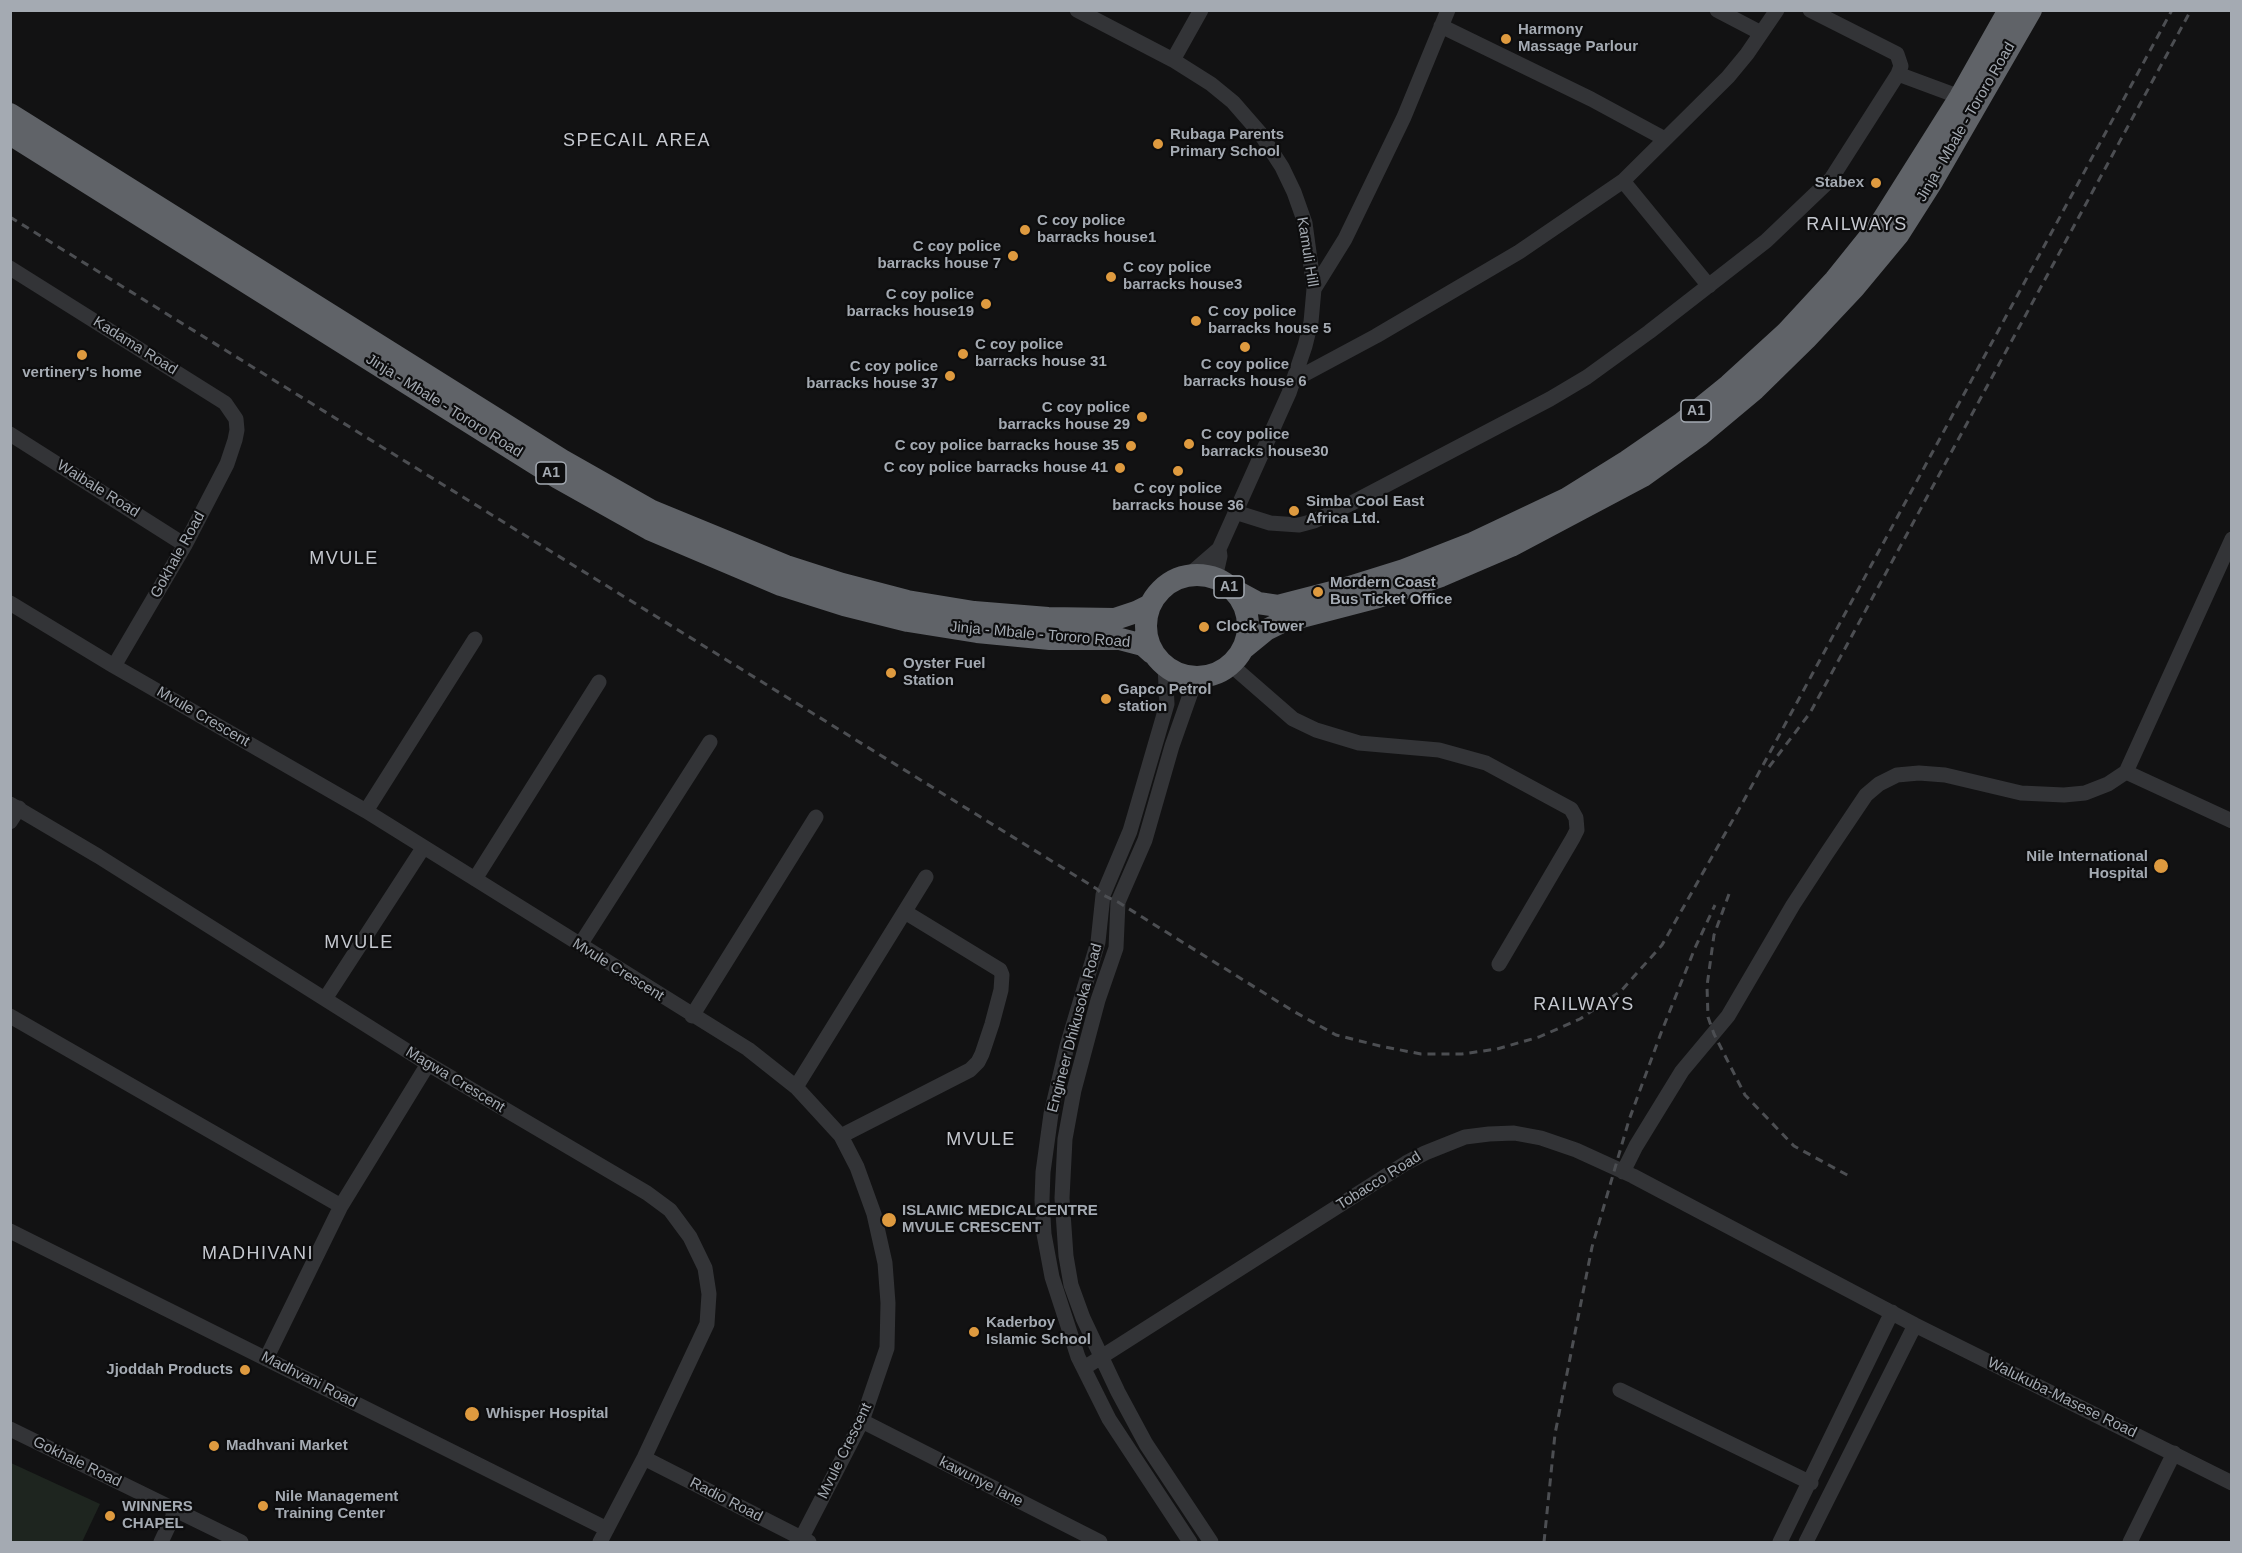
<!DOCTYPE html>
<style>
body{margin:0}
#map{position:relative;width:2242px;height:1553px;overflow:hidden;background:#121213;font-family:Arial,sans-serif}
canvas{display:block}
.frame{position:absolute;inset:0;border:12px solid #a4aab2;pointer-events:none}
</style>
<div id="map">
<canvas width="2242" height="1553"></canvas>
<div class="frame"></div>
</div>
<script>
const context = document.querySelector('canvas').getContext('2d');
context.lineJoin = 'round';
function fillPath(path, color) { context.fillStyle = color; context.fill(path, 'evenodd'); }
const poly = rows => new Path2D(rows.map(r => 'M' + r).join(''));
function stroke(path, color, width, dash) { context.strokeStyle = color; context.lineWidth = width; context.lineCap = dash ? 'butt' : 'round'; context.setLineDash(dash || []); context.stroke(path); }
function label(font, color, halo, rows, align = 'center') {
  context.font = font + ' Arial,sans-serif'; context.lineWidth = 4.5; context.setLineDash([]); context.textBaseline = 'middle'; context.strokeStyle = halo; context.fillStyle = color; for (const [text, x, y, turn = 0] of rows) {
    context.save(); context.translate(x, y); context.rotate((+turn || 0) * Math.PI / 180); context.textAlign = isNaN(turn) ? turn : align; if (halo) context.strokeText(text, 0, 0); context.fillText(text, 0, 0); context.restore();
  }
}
fillPath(poly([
 [11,1463,100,1504,82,1542,11,1542]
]), '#1e251f');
stroke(poly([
 [1077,10,1173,60,1211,84,1233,102,1260,133,1282,167,1294,192,1305,223,1314,289,1311,322,1305,346,1289,393,1219,549],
 [1717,10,1761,33],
 [1441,26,1591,99,1665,139],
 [1173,60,1201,10],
 [1898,74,1960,97],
 [1623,181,1709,286],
 [10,268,225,403,236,419,237,430,235,440,227,464,185,545,114,666],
 [1314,289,1345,239,1404,117,1448,10],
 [1294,380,1376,336,1519,252,1623,181,1728,77,1747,54,1777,10],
 [10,434,185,545],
 [1235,512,1270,523,1299,525,1314,521,1348,505,1550,399,1587,377,1649,332,1766,241,1831,179,1898,74,1901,66,1897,54,1810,10],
 [1189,575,1219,549,1220,556,1215,578],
 [10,603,114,666,366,811,748,1049,796,1087,841,1136,857,1167,874,1214,885,1263,888,1303,887,1348,862,1421,801,1539],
 [1231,665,1293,719,1316,730,1359,743,1439,750,1486,763,1571,809,1576,818,1577,830,1573,838,1499,964],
 [1165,667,1167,704,1130,831,1103,895,1098,942,1067,1046,1051,1114,1043,1172,1042,1200,1044,1234,1052,1277,1078,1357,1109,1419,1190,1542],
 [1196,678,1172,746,1145,840,1118,902,1116,948,1098,1000,1074,1090,1065,1139,1062,1198,1066,1256,1071,1285,1083,1318,1118,1392,1146,1444,1211,1542],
 [2126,772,2232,821],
 [10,804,98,856,428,1064,647,1193,670,1210,690,1237,705,1268,709,1294,707,1324,644,1458,600,1542],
 [366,811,475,639],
 [10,822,19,808],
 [475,879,599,682],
 [580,945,710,742],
 [325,999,423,848],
 [10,1016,341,1206],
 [692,1016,816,817],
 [796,1087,926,877],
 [841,1136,970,1070,978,1062,982,1054,992,1024,1001,990,1002,975,1000,970,905,912],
 [1623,1172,1636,1146,1682,1071,1728,1016,1793,905,1825,856,1866,795,1879,784,1897,775,1919,773,1945,775,2021,793,2064,795,2085,793,2108,784,2126,772,2232,539],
 [10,1231,607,1529],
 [266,1359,341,1206,428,1064],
 [1084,1368,1406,1163,1425,1153,1465,1137,1489,1134,1514,1133,1541,1138,1576,1150,1633,1176,1915,1325,2232,1483],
 [1620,1390,1811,1483],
 [862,1421,1100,1542],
 [10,1429,241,1542],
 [644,1458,809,1542],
 [161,1542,176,1510],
 [1780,1542,1892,1312],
 [1806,1542,1915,1325],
 [2130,1542,2174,1453]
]), '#333437', 15);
stroke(poly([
 [10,114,562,460,652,511,786,566,842,584,907,601,974,612,1048,618,1115,619,1136,612,1150,605],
 [10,134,558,478,649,529,781,585,844,605,908,621,977,632,1050,639,1120,639,1143,645,1152,653],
 '1146 626a51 51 0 1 1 102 0a51 51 0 1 1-102 0Z',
 [1234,590,1258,603,1278,606,1340,590,1404,570,1473,543,1566,499,1627,461,1682,423,1729,385,1786,333,1835,280,1880,224,1960,97,2009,10],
 [1244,648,1266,630,1282,622,1378,597,1441,576,1511,546,1643,476,1700,435,1755,389,1806,339,1854,288,1898,235,1933,180,2031,10]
]), '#606368', 22);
stroke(poly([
 [10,217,1097,889,1103,895,1118,902,1293,1011,1336,1035,1380,1046,1421,1054,1462,1054,1497,1049,1539,1037,1580,1019,1621,991,1662,945,1743,802,2172,10],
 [1769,767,1810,713,2191,10],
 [1729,894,1714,935,1707,986,1708,1017,1714,1034,1745,1095,1794,1146,1849,1176],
 [1544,1542,1555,1434,1592,1247,1629,1120,1661,1033,1695,948,1715,905]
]), '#4c4e52', 3, [8, 6]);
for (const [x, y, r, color] of [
 [1506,39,6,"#de9a3f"],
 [1158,144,6,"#de9a3f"],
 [1876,183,6,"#de9a3f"],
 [1025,230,6,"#de9a3f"],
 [1013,256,6,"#de9a3f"],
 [1111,277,6,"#de9a3f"],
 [986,304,6,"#de9a3f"],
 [1196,321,6,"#de9a3f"],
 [1245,347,6,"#de9a3f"],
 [963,354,6,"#de9a3f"],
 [82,355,6,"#de9a3f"],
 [950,376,6,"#de9a3f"],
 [1142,417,6,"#de9a3f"],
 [1189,444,6,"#de9a3f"],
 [1131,446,6,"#de9a3f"],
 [1120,468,6,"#de9a3f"],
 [1178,471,6,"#de9a3f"],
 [1294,511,6,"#de9a3f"],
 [1318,592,6,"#de9a3f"],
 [1204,627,6,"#de9a3f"],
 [891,673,6,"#de9a3f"],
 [1106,699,6,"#de9a3f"],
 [2161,866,8,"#de9a3f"],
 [889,1220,8,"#de9a3f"],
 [974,1332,6,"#de9a3f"],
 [245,1370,6,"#de9a3f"],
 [472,1414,8,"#de9a3f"],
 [214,1446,6,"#de9a3f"],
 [263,1506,6,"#de9a3f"],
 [110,1516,6,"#de9a3f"]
]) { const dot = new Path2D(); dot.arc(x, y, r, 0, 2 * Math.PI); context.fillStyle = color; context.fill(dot); stroke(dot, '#0d0d0e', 2); }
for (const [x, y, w] of [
 [1696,411,30],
 [551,473,30],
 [1229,587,30]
]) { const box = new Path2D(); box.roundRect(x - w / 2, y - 11, w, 22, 4.5); context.fillStyle = '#0d0d0e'; context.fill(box); stroke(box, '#a4aab2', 1.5); }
label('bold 14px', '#a4aab2', null, [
 ["A1",1696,411],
 ["A1",551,473],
 ["A1",1229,587]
]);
label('bold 15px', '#a4aab2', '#0d0d0e', [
 ["Harmony",1518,30],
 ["Massage Parlour",1518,47],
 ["Rubaga Parents",1170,135],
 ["Primary School",1170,152],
 ["Stabex",1864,183,"right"],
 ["C coy police",1037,221],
 ["barracks house1",1037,238],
 ["C coy police",1001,247,"right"],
 ["barracks house 7",1001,264,"right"],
 ["C coy police",1123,268],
 ["barracks house3",1123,285],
 ["C coy police",974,295,"right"],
 ["barracks house19",974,312,"right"],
 ["C coy police",1208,312],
 ["barracks house 5",1208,329],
 ["C coy police",975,345],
 ["barracks house 31",975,362],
 ["C coy police",1245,365,"center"],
 ["barracks house 6",1245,382,"center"],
 ["C coy police",938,367,"right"],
 ["barracks house 37",938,384,"right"],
 ["vertinery's home",82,373,"center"],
 ["C coy police",1130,408,"right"],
 ["barracks house 29",1130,425,"right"],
 ["C coy police",1201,435],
 ["barracks house30",1201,452],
 ["C coy police barracks house 35",1119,446,"right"],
 ["C coy police barracks house 41",1108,468,"right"],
 ["C coy police",1178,489,"center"],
 ["barracks house 36",1178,506,"center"],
 ["Simba Cool East",1306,502],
 ["Africa Ltd.",1306,519],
 ["Mordern Coast",1330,583],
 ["Bus Ticket Office",1330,600],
 ["Clock Tower",1216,627],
 ["Oyster Fuel",903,664],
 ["Station",903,681],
 ["Gapco Petrol",1118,690],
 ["station",1118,707],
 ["Nile International",2148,857,"right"],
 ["Hospital",2148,874,"right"],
 ["ISLAMIC MEDICALCENTRE",902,1211],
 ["MVULE CRESCENT",902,1228],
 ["Kaderboy",986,1323],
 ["Islamic School",986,1340],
 ["Jjoddah Products",233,1370,"right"],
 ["Whisper Hospital",486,1414],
 ["Madhvani Market",226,1446],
 ["Nile Management",275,1497],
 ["Training Center",275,1514],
 ["WINNERS",122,1507],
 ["CHAPEL",122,1524]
], 'left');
label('15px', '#a4aab2', '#0d0d0e', [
 ["Jinja - Mbale - Tororo Road",1966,122,-60],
 ["Kamuli Hill",1307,252,81],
 ["Kadama Road",135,346,32],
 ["Jinja - Mbale - Tororo Road",444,406,32],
 ["Waibale Road",98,489,32],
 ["Gokhale Road",178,555,-61],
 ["Jinja - Mbale - Tororo Road",1040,635,5],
 ["Mvule Crescent",203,717,30],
 ["Mvule Crescent",618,970,32],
 ["Engineer Dhikusoka Road",1075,1028,-75],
 ["Magwa Crescent",455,1080,31],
 ["Tobacco Road",1379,1181,-32],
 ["Madhvani Road",309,1380,27],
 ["Walukuba-Masese Road",2062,1398,26],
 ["Mvule Crescent",845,1451,-64],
 ["Gokhale Road",77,1462,26],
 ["kawunye lane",981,1482,27],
 ["Radio Road",726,1500,27]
]);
context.letterSpacing = '1.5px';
label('18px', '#c5c8cf', '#0d0d0e', [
 ["SPECAIL AREA",637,141],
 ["RAILWAYS",1857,225],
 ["MVULE",344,559],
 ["MVULE",359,943],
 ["RAILWAYS",1584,1005],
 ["MVULE",981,1140],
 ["MADHIVANI",258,1254]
]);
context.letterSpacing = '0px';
</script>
